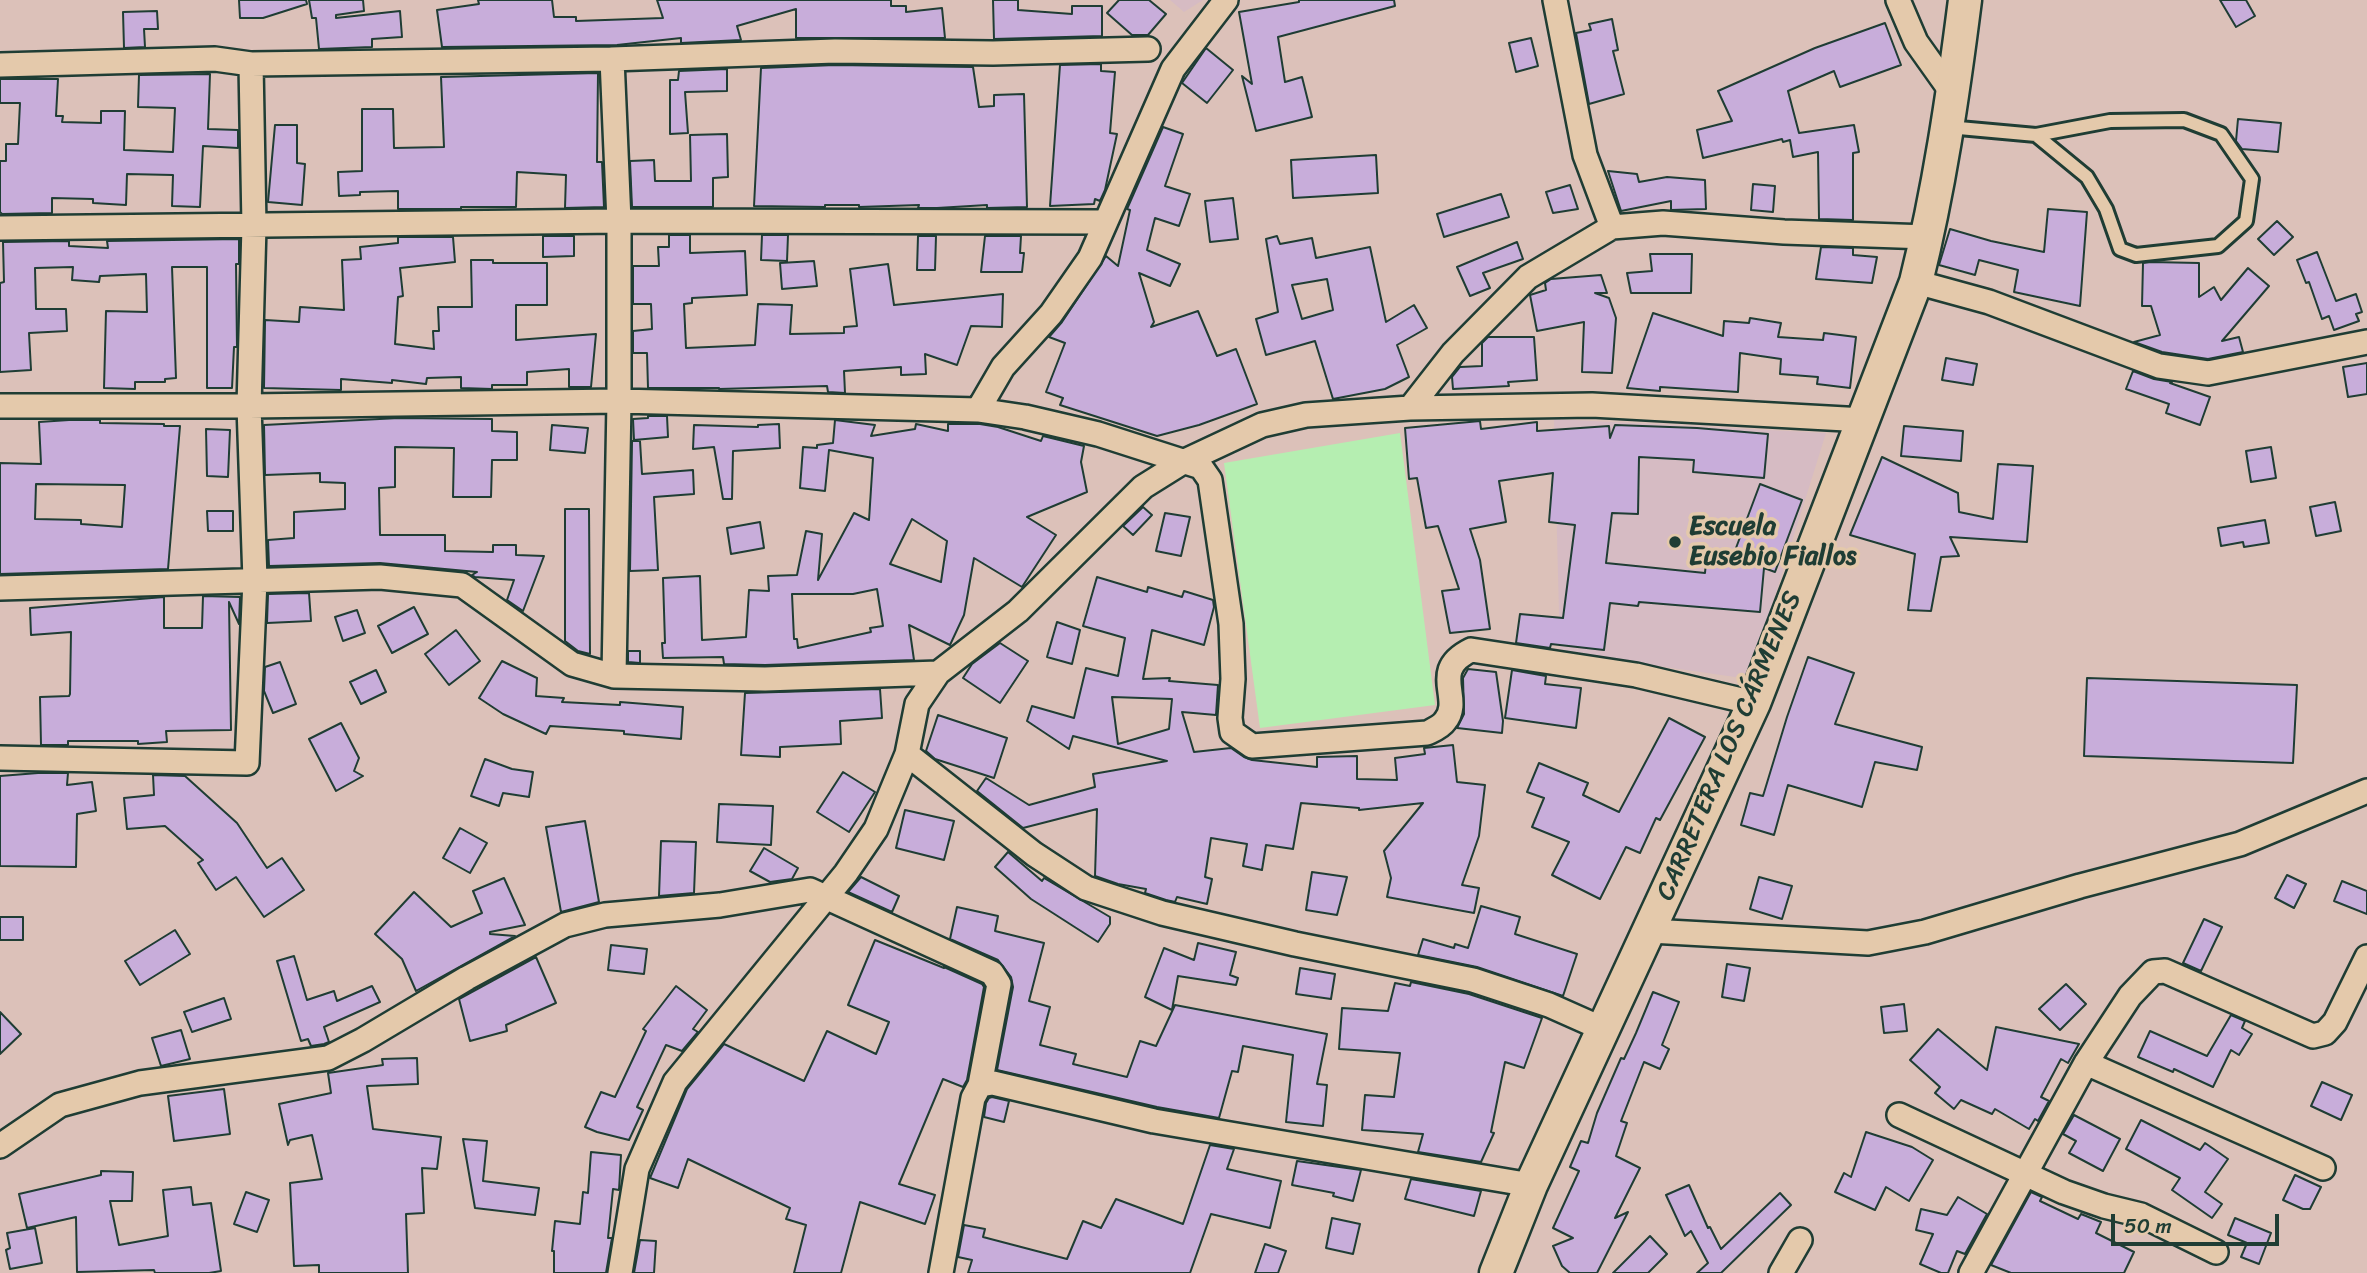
<!DOCTYPE html>
<html>
<head>
<meta charset="utf-8">
<style>
	body { margin:0 }
	#map { position:relative; width:2367px; height:1273px; overflow:hidden; background:#dcc1b9; font-family:Sriracha,sans-serif }
	canvas { display:block }
	.scale { position:absolute; left:2111px; top:1214px; width:168px; height:32px; box-sizing:border-box; border:4px solid #1f3d34; border-top:0; padding-left:9px; font-size:21px; line-height:24px; white-space:nowrap; color:#1f3d34; -webkit-text-stroke:5px #e4c9ab; paint-order:stroke }
</style>
</head>
<body>
<div id="map">
<canvas width="2367" height="1273"></canvas>
<div class="scale">50 m</div>
</div>
<script>
const context = document.querySelector('canvas').getContext('2d');
context.lineJoin = 'round';
function fill(path, color) { context.fillStyle = color; context.fill(path, 'evenodd'); }
function stroke(path, color, width, dash) { context.strokeStyle = color; context.lineWidth = width; context.lineCap = dash ? 'butt' : 'round'; context.setLineDash(dash || []); context.stroke(path); }
function drawText(font, color, halo, rows, align = 'center') {
  context.font = font + ' Sriracha,sans-serif'; context.lineWidth = 7; context.setLineDash([]); context.textBaseline = 'middle'; context.strokeStyle = halo; context.fillStyle = color; for (const [text, x, y, turn = 0] of rows) {
    context.save(); context.translate(x, y); context.rotate((+turn || 0) * Math.PI / 180); context.textAlign = isNaN(turn) ? turn : align; if (halo) context.strokeText(text, 0, 0); context.fillText(text, 0, 0); context.restore();
  }
}
fill(new Path2D(`
	M1170 0H1203L1184 12Z
	M1554 419 1826 433 1749 679 1560 652Z`), '#d6bbc3');
fill(new Path2D(`
	M1400 433 1435 705 1260 728 1224 463Z`), '#b5eeb1');
const building = new Path2D(`
	M239 0H306L307 4 263 18H240Z
	M309 0H363L364 11 336 15V18L400 11 402 37 372 39V47L319 49 316 18H312Z
	M478 0H552L554 17H576V21L663 18 657 0H891V6H906V12L942 8 945 38H796V9L737 26 741 40 681 43V38L617 45 442 47 437 10 479 4Z
	M993 0H1018V10L1072 14V6H1102V36L994 39Z
	M1119 0H1149L1166 14 1148 35H1132L1107 13Z
	M1299 0H1394L1395 6 1278 37 1285 82 1302 77 1312 117 1256 131 1242 76 1252 84 1239 12 1299 2Z
	M2220 0H2246L2255 16 2236 27Z
	M157 11 158 29H144L145 47 124 48 123 12Z
	M1612 19 1618 50 1613 51 1624 94 1589 104 1576 33 1591 30 1589 24Z
	M1885 23 1901 65 1840 87 1834 71 1788 91 1799 133 1854 125 1859 152 1853 153V220L1819 219 1818 152 1793 157 1790 140 1783 142 1782 139 1703 158 1697 130 1732 121 1718 91 1815 48Z
	M1531 38 1538 66 1516 72 1509 43Z
	M1206 48 1233 70 1207 103 1182 83Z
	M1101 64V71L1115 72 1110 133 1117 134 1105 190 1100 201 1095 199 1094 204 1050 206 1060 65Z
	M835 65 973 67 979 107 994 106V95L1024 94 1027 207 987 208V205L937 208H918L919 205 859 207V205H825V207L754 206 761 68Z
	M727 69V91L685 92 688 133 670 134V80H678L679 71Z
	M598 73 597 162H602L604 207 565 208 566 175 517 172 516 207H461V209H398V191L360 192V195L339 196 338 172 362 171V109H393L394 148 444 147 441 77Z
	M210 74 208 129 238 130V148L203 146 200 207 172 206 173 175 127 174 126 205 93 203V199L52 198V213L2 214 0 212V161H6V144H18L20 103H0V79H58L56 116H63L62 122 101 123V111H125L124 150 173 152 175 108 138 107 139 75Z
	M2238 119 2281 123 2278 152 2242 149 2236 141Z
	M275 125H297V163L305 164 302 205 268 202Z
	M1163 127 1183 134 1165 186 1190 194 1179 226 1155 218 1147 250 1180 264 1170 286 1139 273 1154 322 1151 327 1198 311 1217 356 1236 349 1257 404 1199 425 1157 436 1060 405 1063 398 1046 392 1065 343 1049 337 1062 322 1106 256 1118 266 1130 210 1127 209Z
	M727 134 728 177 713 178V207H632L630 161 654 160 655 181H691L690 135Z
	M1376 155 1378 193 1293 198 1291 160Z
	M1608 171 1637 174 1639 182 1667 177 1705 180 1706 209 1671 210V201L1621 211Z
	M1753 184 1775 186 1773 212 1751 210Z
	M1570 185 1578 209 1553 213 1546 192Z
	M1501 194 1509 217 1444 237 1437 214Z
	M1233 198 1238 239 1210 242 1205 201Z
	M2048 209 2087 212 2080 306 2014 292 2018 270 1979 260 1975 275 1939 265 1950 229 1991 241 2044 252Z
	M2277 221 2293 237 2274 255 2258 239Z
	M669 235H690V253L745 251 747 295 692 298V303L684 304 686 348 755 345 758 304 792 305 790 334 844 333V327L857 326 850 269 888 264 894 305 1003 294 1002 327 971 326 957 365 925 354 926 374 901 375V367L844 371 845 393 828 392 827 386 719 389V388H648L647 353H633V331L652 329 651 304H633V266H659L658 247H669Z
	M762 235H788L787 261 761 260Z
	M543 236H574V256L543 257Z
	M918 236H936L935 270H917Z
	M985 236H1021L1020 253H1024L1022 272H981Z
	M1277 236 1280 244 1312 238 1316 258 1370 247 1386 322 1414 305 1427 328 1397 345 1409 377 1385 389 1333 399 1315 341 1266 355 1256 319 1278 312 1266 239ZM1327 279 1333 310 1302 319 1292 285Z
	M398 237H453L455 262 400 268 403 296 398 297 395 344 434 349 433 331H439L438 307H472L471 260H493V263H547V305H516V340L596 334 591 387H569V369L527 372V385H492V389L461 388V377L427 378 426 384 392 380V383L341 379V390L264 388 265 320 299 322 300 307 344 310 342 260 361 259 360 247 398 243Z
	M239 239V264H236L237 347H234L232 388H207V267H172L176 378 165 379V382H135V389L104 388 106 311 147 312 146 274 100 276 99 282 72 280 73 267 35 268 36 309H66L67 331 29 333 31 370 0 372V283L4 282 3 242 69 241V246L108 248 107 241Z
	M1517 242 1523 259 1483 273 1490 288 1470 296 1457 267Z
	M1821 247 1853 248V255L1877 257 1872 283 1816 279Z
	M2317 252 2336 301 2356 294 2362 312 2356 314 2359 321 2334 330 2329 316 2322 319 2309 282 2306 283 2297 260Z
	M1650 254H1692L1691 293H1631L1627 273 1652 271Z
	M814 261 817 286 782 289 780 263Z
	M2151 262 2199 263V297L2214 287 2221 300 2248 268 2269 286 2222 341 2239 337 2243 352 2208 359 2162 352 2134 342 2160 335 2151 306H2142L2143 263Z
	M1601 275 1607 293H1595L1609 298 1616 318 1612 373 1582 372 1584 322 1537 331 1530 295 1546 290 1545 283 1551 279Z
	M1653 313 1723 336 1724 321 1749 323 1750 318 1781 323 1778 337 1823 340 1824 333 1856 337 1850 388 1817 384 1818 377 1780 374 1781 359 1740 353 1738 392 1660 387V391L1627 388Z
	M1488 337H1534L1537 380 1508 382 1509 386 1453 389 1452 377 1460 367 1482 366V343Z
	M1946 358 1977 364 1973 385 1942 380Z
	M2367 363V394L2348 397 2343 367Z
	M2133 371 2154 379 2172 382 2170 383 2210 397 2200 425 2166 413 2169 404 2126 389Z
	M648 416H667L668 437 634 440 633 419 648 418Z
	M399 418 492 419V431L517 432V460H492L491 497H453L454 448 395 447V487L379 488 380 535H445V551L493 552V545H516V555L544 556 523 611 507 600 514 580 475 577 472 575 477 572 380 563 269 566 268 540 294 538V512L345 509V483L320 482V473L265 475 264 425Z
	M69 420H100V423L164 424V426H180L168 569 0 574V463L41 464 39 422ZM36 484 125 485 122 527 81 524V520L35 519Z
	M835 420 875 425 871 436 915 429 916 424 948 431V424H980L998 427 1041 441 1043 436 1084 446 1081 462 1087 492 1027 517 1056 535 1022 587 974 558 964 615 950 645 909 625 914 660 765 665 724 664 723 657 663 658 662 643H665L663 578 700 576 702 640 746 637 749 590 769 591 768 576 797 575 806 531 822 534 818 580 854 513 869 520 873 458 829 450 825 491 800 488 803 447 817 448V445L833 443ZM912 519 947 541 941 582 890 564ZM877 589 883 626 870 628 871 632 798 648 797 639H794L792 594H853Z
	M1480 421 1481 429 1537 422V431L1609 426 1610 438 1615 425 1697 428 1768 434 1764 478 1693 472 1694 460 1639 457 1638 514 1612 513 1606 563 1705 573 1706 562 1730 564 1760 484 1802 500 1775 572 1764 568 1760 612 1639 602 1638 606 1610 603 1604 650 1551 644 1550 648 1516 643 1520 614 1563 618 1575 525 1549 522 1553 473 1499 481 1506 522 1470 529 1480 560 1490 629 1450 633 1442 591 1459 589 1438 526 1426 528 1417 478 1409 479 1405 428Z
	M779 424 780 448 733 451 732 499H723L714 447 693 449 694 425 758 427V425Z
	M552 425 588 428 585 453 550 450Z
	M1904 426 1963 431 1961 461 1901 456Z
	M206 429 230 430 228 477 207 476Z
	M632 441H640L642 474 693 470 694 494 654 497 658 570 630 571Z
	M2271 447 2276 478 2251 482 2246 451Z
	M1882 457 1958 493 1959 512 1993 519 1998 464 2033 466 2027 542 1950 537 1959 556 1941 557 1931 611 1908 610 1915 554 1850 535Z
	M2335 502 2341 531 2316 536 2310 507Z
	M1143 507 1152 515 1133 535 1123 526Z
	M565 509H589L590 654 578 651 565 641Z
	M207 511H233V531H208Z
	M1165 513 1190 517 1181 556 1156 551Z
	M2265 520 2269 543 2244 547 2243 542 2221 546 2218 528Z
	M760 522 764 548 731 554 727 528Z
	M1097 577 1147 592 1148 587 1182 597 1184 591 1213 600 1214 607 1204 645 1152 630 1143 679 1170 678 1169 681 1218 685 1216 715 1182 712 1194 752 1231 748 1244 757 1252 760 1317 767V757L1357 756V779L1397 780 1395 758 1425 754 1424 748 1453 745 1457 782 1485 785 1479 836 1462 885 1479 888 1474 913 1387 897 1391 878 1384 851 1423 803 1359 810V808L1301 803 1293 849 1266 845 1262 870 1243 866 1247 844 1211 838 1205 877 1212 879 1207 904 1177 897 1175 902 1166 900 1145 893 1146 889 1118 884 1095 876 1097 809 1023 828 977 791 986 778 1029 805 1095 787 1093 774 1167 761 1073 736 1069 749 1027 721 1032 706 1074 718 1086 668 1118 676 1125 638 1083 626ZM1112 697 1172 699 1169 729 1118 744Z
	M309 593 311 621 267 623 268 594Z
	M203 596 240 597 239 624 229 602 231 730 166 731 167 742 138 744V741H68V745H41L40 697 69 696 70 694 71 632 31 635 30 608 164 597V628H202Z
	M414 607 428 634 392 653 378 626Z
	M357 610 365 633 343 641 335 617Z
	M1057 622 1080 630 1072 664 1047 657Z
	M456 630 480 661 449 685 425 654Z
	M1000 643 1028 661 1000 703 963 678 972 664Z
	M628 651H640V663L628 662Z
	M1808 657 1854 673 1835 724 1922 747 1917 770 1875 762 1862 807 1788 785 1774 835 1741 825 1750 793 1763 796 1787 717Z
	M502 661 537 678 536 696 564 698 562 702 620 705V702L683 707 681 739 624 734V731L550 726 546 734 503 714 479 698Z
	M280 662 296 704 273 713 264 691 265 667Z
	M1468 669 1496 672 1503 721 1502 733 1457 728 1464 714 1463 678Z
	M376 670 386 692 361 704 350 682Z
	M1512 670 1546 676 1545 684 1581 688 1576 728 1505 718Z
	M2087 678 2297 685 2293 763 2084 756Z
	M880 689 882 718 840 721 841 744 780 747V757L741 755 745 693Z
	M938 715 1007 738 994 778 935 759 926 751Z
	M1669 718 1705 737 1660 820 1656 818 1640 853 1626 847 1600 899 1552 875 1569 842 1532 827 1544 798 1527 792 1539 763 1588 783 1583 795 1619 812Z
	M341 723 359 758 354 771 363 776 336 791 309 739Z
	M485 759 512 769 533 772 529 797 503 793 499 806 471 796Z
	M843 772 875 792 849 832 817 812Z
	M38 773H68L67 785 92 782 96 811 77 814 76 867 0 866V776Z
	M153 775 185 776 237 823 267 868 282 858 304 890 264 917 236 877 216 890 198 863 203 860 165 826 127 829 124 798 154 795Z
	M719 804 773 806 771 845 717 842Z
	M905 810 954 821 944 860 896 848Z
	M585 821 599 902 561 912 546 827Z
	M460 828 487 843 470 873 443 858Z
	M661 841 696 842 694 893 659 896Z
	M764 848 798 868 792 879 770 882 750 871Z
	M1008 852 1042 881 1044 878 1110 917V924L1098 942 1031 899 995 867Z
	M1312 872 1347 877 1337 915 1306 910Z
	M2287 875 2306 884 2294 908 2275 898Z
	M861 877 899 896 892 912 848 892Z
	M1759 877 1792 886 1782 919 1750 909Z
	M504 878 525 925 490 932V934L515 936 416 991 402 959 375 934 414 892 451 927 482 913 473 891Z
	M2342 881 2367 891V914L2334 901Z
	M1481 906 1520 917 1515 934 1577 954 1563 996 1477 967 1418 955 1423 939 1454 948 1455 944 1468 948Z
	M957 907 998 916 995 931 1044 943 1029 1001 1050 1007 1040 1045 1076 1054 1073 1064 1127 1077 1140 1041 1156 1046 1175 1005 1327 1034 1317 1084 1327 1085 1323 1126 1286 1122 1293 1055 1243 1046 1238 1072 1232 1071 1219 1118 1157 1107 997 1070 1013 987 1011 977 998 960 950 939Z
	M0 917H23V940H0Z
	M2204 919 2222 927 2201 971 2183 963Z
	M175 930 190 954 140 985 125 961Z
	M875 940 944 968V967L982 984 984 987 967 1080 963 1087 943 1079 899 1184 935 1195 925 1224 860 1202 841 1273H794L806 1225 786 1219 790 1208 688 1159 678 1188 650 1178 687 1089 724 1044 804 1081 827 1031 876 1054 889 1022 848 1005Z
	M1198 943 1236 952 1230 975 1238 978 1236 985 1178 976 1172 1010 1145 997 1164 948 1194 960Z
	M611 945 647 949 644 974 608 970Z
	M294 956 307 1000 334 991 337 1001 372 986 380 1002 324 1027 329 1042 324 1044 311 1046 308 1039 301 1041 277 961Z
	M536 957 556 1003 506 1025 507 1031 470 1041 459 999Z
	M1727 964 1750 968 1744 1001 1722 997Z
	M1300 968 1335 974 1331 999 1296 994Z
	M1411 982 1469 994 1542 1018 1524 1068 1505 1062 1491 1132 1494 1133 1481 1162 1418 1152 1423 1134 1362 1130 1365 1095 1394 1097 1400 1053 1339 1049 1342 1008 1388 1011 1395 983 1410 986Z
	M2066 984 2086 1004 2060 1030 2039 1009Z
	M676 986 707 1010 693 1029 698 1032 682 1051 666 1045 637 1107 643 1110 629 1140 597 1132 585 1127 601 1092 615 1097 646 1031 643 1029Z
	M1653 992 1679 1002 1662 1045 1669 1049 1660 1069 1644 1062 1621 1121 1627 1123 1616 1156 1640 1168 1615 1218 1628 1212 1597 1273H1570L1562 1266 1553 1246 1573 1238 1553 1228 1579 1171 1570 1167 1581 1141 1588 1143 1597 1113 1621 1058 1624 1059 1636 1033Z
	M224 998 231 1019 192 1032 184 1012Z
	M1904 1004 1907 1031 1884 1033 1881 1007Z
	M0 1012 21 1034 0 1054Z
	M2231 1015 2245 1021 2242 1028 2252 1034 2239 1055 2231 1050 2213 1087 2174 1069 2173 1072 2138 1057 2150 1031 2207 1056Z
	M1996 1027 2079 1044 2068 1063 2061 1059 2041 1097 2049 1101 2038 1121 2035 1119 2029 1129 1995 1109 1992 1114 1961 1100 1954 1109 1935 1093 1940 1087 1910 1060 1938 1029 1987 1070Z
	M181 1030 190 1059 161 1066 152 1038Z
	M417 1058 418 1084 367 1086 373 1129 441 1137 437 1169 422 1168 424 1213 406 1214 408 1273H319V1265L294 1266 290 1183 322 1179 312 1135 290 1140 288 1145 279 1104 331 1093 328 1073 383 1065 382 1059Z
	M2322 1082 2352 1095 2341 1120 2311 1106Z
	M224 1089 230 1134 174 1141 168 1096Z
	M992 1097 1009 1101 1004 1122 984 1117 986 1103 989 1098Z
	M2074 1115 2120 1139 2103 1171 2069 1153 2076 1141 2063 1134Z
	M2141 1120 2200 1150 2205 1143 2228 1159 2205 1192 2222 1204 2212 1218 2172 1190 2180 1178 2126 1149Z
	M1866 1132 1912 1147 1933 1160 1909 1201 1886 1187 1875 1210 1835 1192 1844 1173 1851 1177Z
	M463 1139 487 1141 483 1181 539 1188 535 1215 475 1208Z
	M1210 1145 1234 1149 1227 1169 1281 1181 1270 1228 1211 1214 1190 1273H968L972 1260 958 1257 964 1225 985 1229 983 1237 1067 1259 1083 1221 1101 1228 1116 1199 1183 1224Z
	M591 1152 621 1155 619 1190 613 1189 608 1238H612L606 1273H554V1251H552L555 1221 580 1224 583 1192 588 1193Z
	M1297 1161 1361 1170 1353 1201 1333 1196 1334 1193 1292 1185Z
	M101 1171 133 1172 132 1201H110L119 1245 168 1236 163 1190 191 1187 193 1205 211 1203 221 1271 209 1273H155L154 1270 77 1272 76 1217 27 1228 19 1194 101 1175Z
	M2295 1175 2321 1187 2310 1209H2303L2283 1200Z
	M1411 1179 1481 1191 1474 1216 1405 1199Z
	M1689 1185 1708 1228 1710 1227 1721 1249 1780 1193 1791 1205 1721 1273H1697L1708 1263 1691 1231 1685 1236 1666 1195Z
	M246 1192 269 1200 257 1232 234 1224Z
	M2031 1192 2042 1197 2040 1201 2078 1219 2081 1214 2101 1222 2096 1233 2134 1252 2124 1273H2011L1991 1265Z
	M1958 1197 1987 1214 1965 1254 1957 1251 1948 1273H1941L1920 1264 1933 1234 1916 1230 1921 1209 1947 1215Z
	M1332 1218 1360 1224 1353 1254 1326 1248Z
	M2235 1218 2271 1233 2259 1264 2241 1257 2247 1243 2228 1235Z
	M35 1228 42 1263 10 1269 6 1250 10 1248 7 1233Z
	M1650 1236 1667 1254 1648 1273H1613Z
	M640 1240 656 1241 654 1273H634Z
	M1265 1244 1286 1251 1278 1273H1255Z`);
fill(building, '#c8adda');
stroke(building, '#1f3d34', 2);
const lane = new Path2D(`
	M1948 127 2036 135 2110 121 2184 120 2221 134 2252 179 2246 221 2218 246 2136 255 2120 249 2106 209 2087 177 2036 135`);
const street = new Path2D(`
	M1555 0 1585 155 1612 227
	M1898 0 1916 42 1953 94
	M612 59 619 221V401L614 676
	M0 65 215 59 251 64 612 59 835 51 993 53 1148 49
	M0 228 619 221 1105 222
	M1916 282 1989 302 2159 366 2208 373 2367 342
	M0 406H249L619 401 978 410 1025 417 1098 434 1201 467 1210 480 1231 624 1233 679 1230 718 1232 732 1252 746 1427 733C1433 730 1441 727 1445 721 1464 698 1428 671 1471 650L1636 675 1754 703
	M1410 408 1453 353 1528 277 1612 227 1663 223 1784 232 1927 237
	M978 410 1003 367 1051 314 1090 258 1173 69 1226 0
	M0 588 380 577 462 585 572 664 614 676 765 679 938 673
	M907 754 1034 854 1086 888 1162 913 1295 944 1473 980 1549 1005 1603 1029
	M0 758 247 763 255 580 249 406 254 226 251 64
	M1650 931 1868 943 1925 932 2080 886 2240 844 2367 791
	M2086 1063 2323 1168
	M980 1085 993 1083 1154 1121 1531 1185
	M1899 1115 2064 1192 2104 1206 2141 1215 2216 1252
	M0 1146 60 1105 140 1083 328 1058 363 1040 467 978 565 925 605 915 720 905 810 890 992 973 999 984 980 1085 973 1098 941 1273
	M620 1273 637 1169 675 1082 846 873 876 829 907 754 917 704 938 673 1018 611 1143 487 1183 462 1262 425 1306 415 1410 408 1592 405 1864 420
	M1781 1273 1800 1240
	M1971 1273 2086 1063 2130 996 2153 972 2165 971 2313 1036 2325 1033 2335 1022 2367 957`);
const secondary = new Path2D(`
	M1496 1273 1531 1185 1754 703 1916 282C1939 190 1953 95 1965 0`);
stroke(lane, '#1f3d34', 18);
stroke(street, '#1f3d34', 28);
stroke(secondary, '#1f3d34', 37);
stroke(lane, '#e4c9ab', 12);
stroke(street, '#e4c9ab', 23);
stroke(secondary, '#e4c9ab', 32);
for (const [x, y, r, color] of [
	[1675,542,7,"#1f3d34"]
]) { const dot = new Path2D(); dot.arc(x, y, r, 0, 2 * Math.PI); context.fillStyle = color; context.fill(dot); stroke(dot, '#e4c9ab', 2.5); }
drawText('bold 26px', '#1f3d34', '#e4c9ab', [
	["Escuela",1689,527],
	["Eusebio Fiallos",1689,557]
], 'left');
drawText('26px', '#1f3d34', '#e4c9ab', [
	["CARRETERA LOS CÁRMENES",1730,746,-67]
]);
</script>
</body>
</html>
